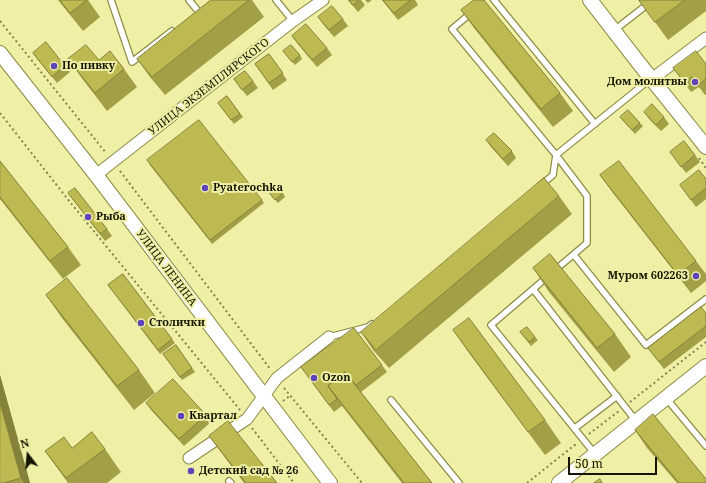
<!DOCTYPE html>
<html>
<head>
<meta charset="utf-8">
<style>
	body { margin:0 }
	#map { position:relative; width:706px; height:483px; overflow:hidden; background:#efefa6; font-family:"Noto Serif",serif }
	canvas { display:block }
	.north { position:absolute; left:8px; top:435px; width:40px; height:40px; -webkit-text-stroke:3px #efefa6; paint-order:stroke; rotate:344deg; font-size:11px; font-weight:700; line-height:16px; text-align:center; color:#161500 }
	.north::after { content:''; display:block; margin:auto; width:14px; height:18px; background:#161500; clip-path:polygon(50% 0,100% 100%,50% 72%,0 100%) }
	.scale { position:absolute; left:568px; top:457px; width:89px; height:18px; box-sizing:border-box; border:2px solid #161500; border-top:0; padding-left:5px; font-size:12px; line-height:14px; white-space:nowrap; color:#161500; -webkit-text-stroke:3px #efefa6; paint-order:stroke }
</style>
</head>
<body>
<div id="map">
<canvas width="706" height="483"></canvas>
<div class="north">N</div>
<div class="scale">50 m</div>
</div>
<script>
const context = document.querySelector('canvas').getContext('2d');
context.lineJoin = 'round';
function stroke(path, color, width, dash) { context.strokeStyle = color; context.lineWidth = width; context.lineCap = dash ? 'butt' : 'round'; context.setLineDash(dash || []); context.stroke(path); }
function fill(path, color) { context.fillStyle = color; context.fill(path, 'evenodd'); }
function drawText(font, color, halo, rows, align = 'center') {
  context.font = font + ' "Noto Serif",serif'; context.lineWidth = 4; context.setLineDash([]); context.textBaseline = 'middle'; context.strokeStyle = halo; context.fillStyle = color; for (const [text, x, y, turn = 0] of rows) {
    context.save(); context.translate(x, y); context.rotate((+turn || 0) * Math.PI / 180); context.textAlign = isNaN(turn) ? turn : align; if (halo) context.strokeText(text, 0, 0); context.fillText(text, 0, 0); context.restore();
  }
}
const service = new Path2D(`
	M111 0 132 62 172 31
	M189 0 198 11
	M276 0 293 21
	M494 0 595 124
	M471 13 452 29 556 155 587 196V243L554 271
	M615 31 621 25 653 0
	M541 185 553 175 556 155 643 85 651 79
	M574 255 646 345 706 299
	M546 278 491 325 595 454
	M533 289 636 421
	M329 337 368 327 372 324
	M666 398 706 446
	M391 400 459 483
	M575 428 617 396
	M229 481 231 483`);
const minor = new Path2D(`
	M652 79 706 38
	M96 175 293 21 323 0
	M189 458 247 419 277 378 329 337`);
const tertiary = new Path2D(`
	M590 0 638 62 706 147
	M0 53 96 175 330 483
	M559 483 706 366`);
stroke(service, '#8c8b45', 8);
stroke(minor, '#8c8b45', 13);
stroke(tertiary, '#8c8b45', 16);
stroke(new Path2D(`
	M0 21 106 153
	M0 113 70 202 240 410
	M699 158 706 168
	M120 171 271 370
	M284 388 362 483
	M283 401 291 395
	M630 402 706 342
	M252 428 294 483
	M589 434 619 411
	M527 483 576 444`), '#848454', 2, [2, 3]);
stroke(service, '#fff', 5.5);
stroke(minor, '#fff', 11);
stroke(tertiary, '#fff', 14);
fill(new Path2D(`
	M58 0H88L100 17 83 31Z
	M211 0H252L264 17 165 95 150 77 137 59Z
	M348 0H361L365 5 358 12Z
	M365 0H372L368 3Z
	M382 0H415L418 5 398 20Z
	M639 0H706V11L668 40Z
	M461 10 560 93 573 111 553 127 474 28Z
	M318 17 343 19 348 26 334 37 323 24Z
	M292 36 327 48 332 55 317 67 297 43Z
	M283 51 300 55 302 59 295 65Z
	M33 53 65 66 70 72 57 83 38 60Z
	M269 54 287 80 273 90 255 64Z
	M68 59 99 60 124 69 137 87 107 111 81 77Z
	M706 64V94L705 95 699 87 691 92 673 68Z
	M234 79 253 81 258 88 247 96Z
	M227 96 243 117 234 124 218 103Z
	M644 112 664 117 669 124 661 131 649 119Z
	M620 117 640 123 643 126 635 134Z
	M486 140 512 151 516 158 508 166 491 147Z
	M670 152 695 155 700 162 686 173Z
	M0 161 68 247 81 265 63 279 0 199Z
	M149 164 262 200 264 203 212 244Z
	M600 175 696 261 706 274V281L691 293 613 193Z
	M706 179V199L696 207 680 185Z
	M266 189 283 193 285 197 278 203Z
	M68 193 107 229 112 236 105 241Z
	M559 196 572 214 389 368 373 350 361 332Z
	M533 268 615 334 631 357 614 372 549 292Z
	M123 274 175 343 160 354 108 285Z
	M46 295 139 370 155 393 134 410 62 318Z
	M706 313V337L664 369 648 348Z
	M453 330 545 420 561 443 545 455 469 353Z
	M520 332 535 337 538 340 531 346Z
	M176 345 195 372 182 380 163 354Z
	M382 365 387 372 361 392 432 483H402L342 406 334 412 306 374Z
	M0 375 30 483H0Z
	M146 403 206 415 211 422 184 446 151 410Z
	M635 430 706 483H677L647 448Z
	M209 436 277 483H244L226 459Z
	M72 448 105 449 121 472 107 483H68L45 451Z`), '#a2a046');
fill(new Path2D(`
	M0 375 30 483H24L21 478 0 403Z`), '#848239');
const building = new Path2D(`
	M60 0H87L70 13Z
	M211 0H249L152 77 137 59Z
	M349 0H359L353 5Z
	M383 0H411L394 13Z
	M474 0H484L560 93 541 109 461 10Z
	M639 0H685L655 22Z
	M332 6 343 19 329 30 318 17Z
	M306 24 327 48 312 60 292 36Z
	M46 42 65 66 52 77 33 53Z
	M86 45 99 60 110 51 124 69 95 93 68 59Z
	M291 45 300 55 292 62 283 51Z
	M696 51 706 64V79L698 85 692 77 684 82 673 68Z
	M269 54 283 73 269 83 255 64Z
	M245 71 253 81 242 90 234 79Z
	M227 96 240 114 231 120 218 103Z
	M652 104 664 117 656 125 644 112Z
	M628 110 640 123 632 130 620 117Z
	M199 120 262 200 210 240 147 160Z
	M494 133 512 151 503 159 486 140Z
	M684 141 695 155 681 167 670 152Z
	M0 161 68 247 50 261 0 197Z
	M619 161 696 261 678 275 600 175Z
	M699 170 706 179V188L691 200 680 185Z
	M544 178 559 196 376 350 361 332Z
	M274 183 283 193 275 200 266 189Z
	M75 188 107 229 100 234 68 193Z
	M550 254 615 334 597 348 533 268Z
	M123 274 172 339 158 350 108 285Z
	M67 278 139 370 117 386 46 295Z
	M701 307 706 313V326L659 362 648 348Z
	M469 318 545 420 528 432 453 330Z
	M527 327 535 337 529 342 520 332Z
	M354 328 382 365 356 385 345 372 328 386 337 399 329 405 301 367Z
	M176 345 192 368 180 377 163 354Z
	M345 372 432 483H404L328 386Z
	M173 379 206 415 179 439 146 403Z
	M0 403 21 478 4 483H0Z
	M653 414 706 479V483H679L635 430Z
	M228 421 277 483H246L209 436Z
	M92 432 105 449 66 478 45 451 64 437 72 448Z
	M600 479 602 483H594Z`);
fill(building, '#bcba51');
stroke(building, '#848239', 1);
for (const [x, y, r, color] of [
	[54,66,4,"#5e43bb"],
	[695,82,4,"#5e43bb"],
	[205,188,4,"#5e43bb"],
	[88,217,4,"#5e43bb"],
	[696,276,4,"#5e43bb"],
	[141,323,4,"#5e43bb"],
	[314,378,4,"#5e43bb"],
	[181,416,4,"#5e43bb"],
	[191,471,4,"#5e43bb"]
]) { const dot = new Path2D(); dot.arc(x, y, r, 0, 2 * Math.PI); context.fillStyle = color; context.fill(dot); stroke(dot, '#efefa6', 1.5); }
drawText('bold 11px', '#161500', '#efefa6', [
	["По пивку",62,66],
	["Дом молитвы",687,82,"right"],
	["Pyaterochka",213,188],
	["Рыба",96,217],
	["Муром 602263",688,276,"right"],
	["Столички",149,323],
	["Ozon",322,378],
	["Квартал",189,416],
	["Детский сад № 26",199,471]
], 'left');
drawText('11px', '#161500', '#efefa6', [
	["УЛИЦА ЭКЗЕМПЛЯРСКОГО",209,87,-38],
	["УЛИЦА ЛЕНИНА",166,268,53]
]);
</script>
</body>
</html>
